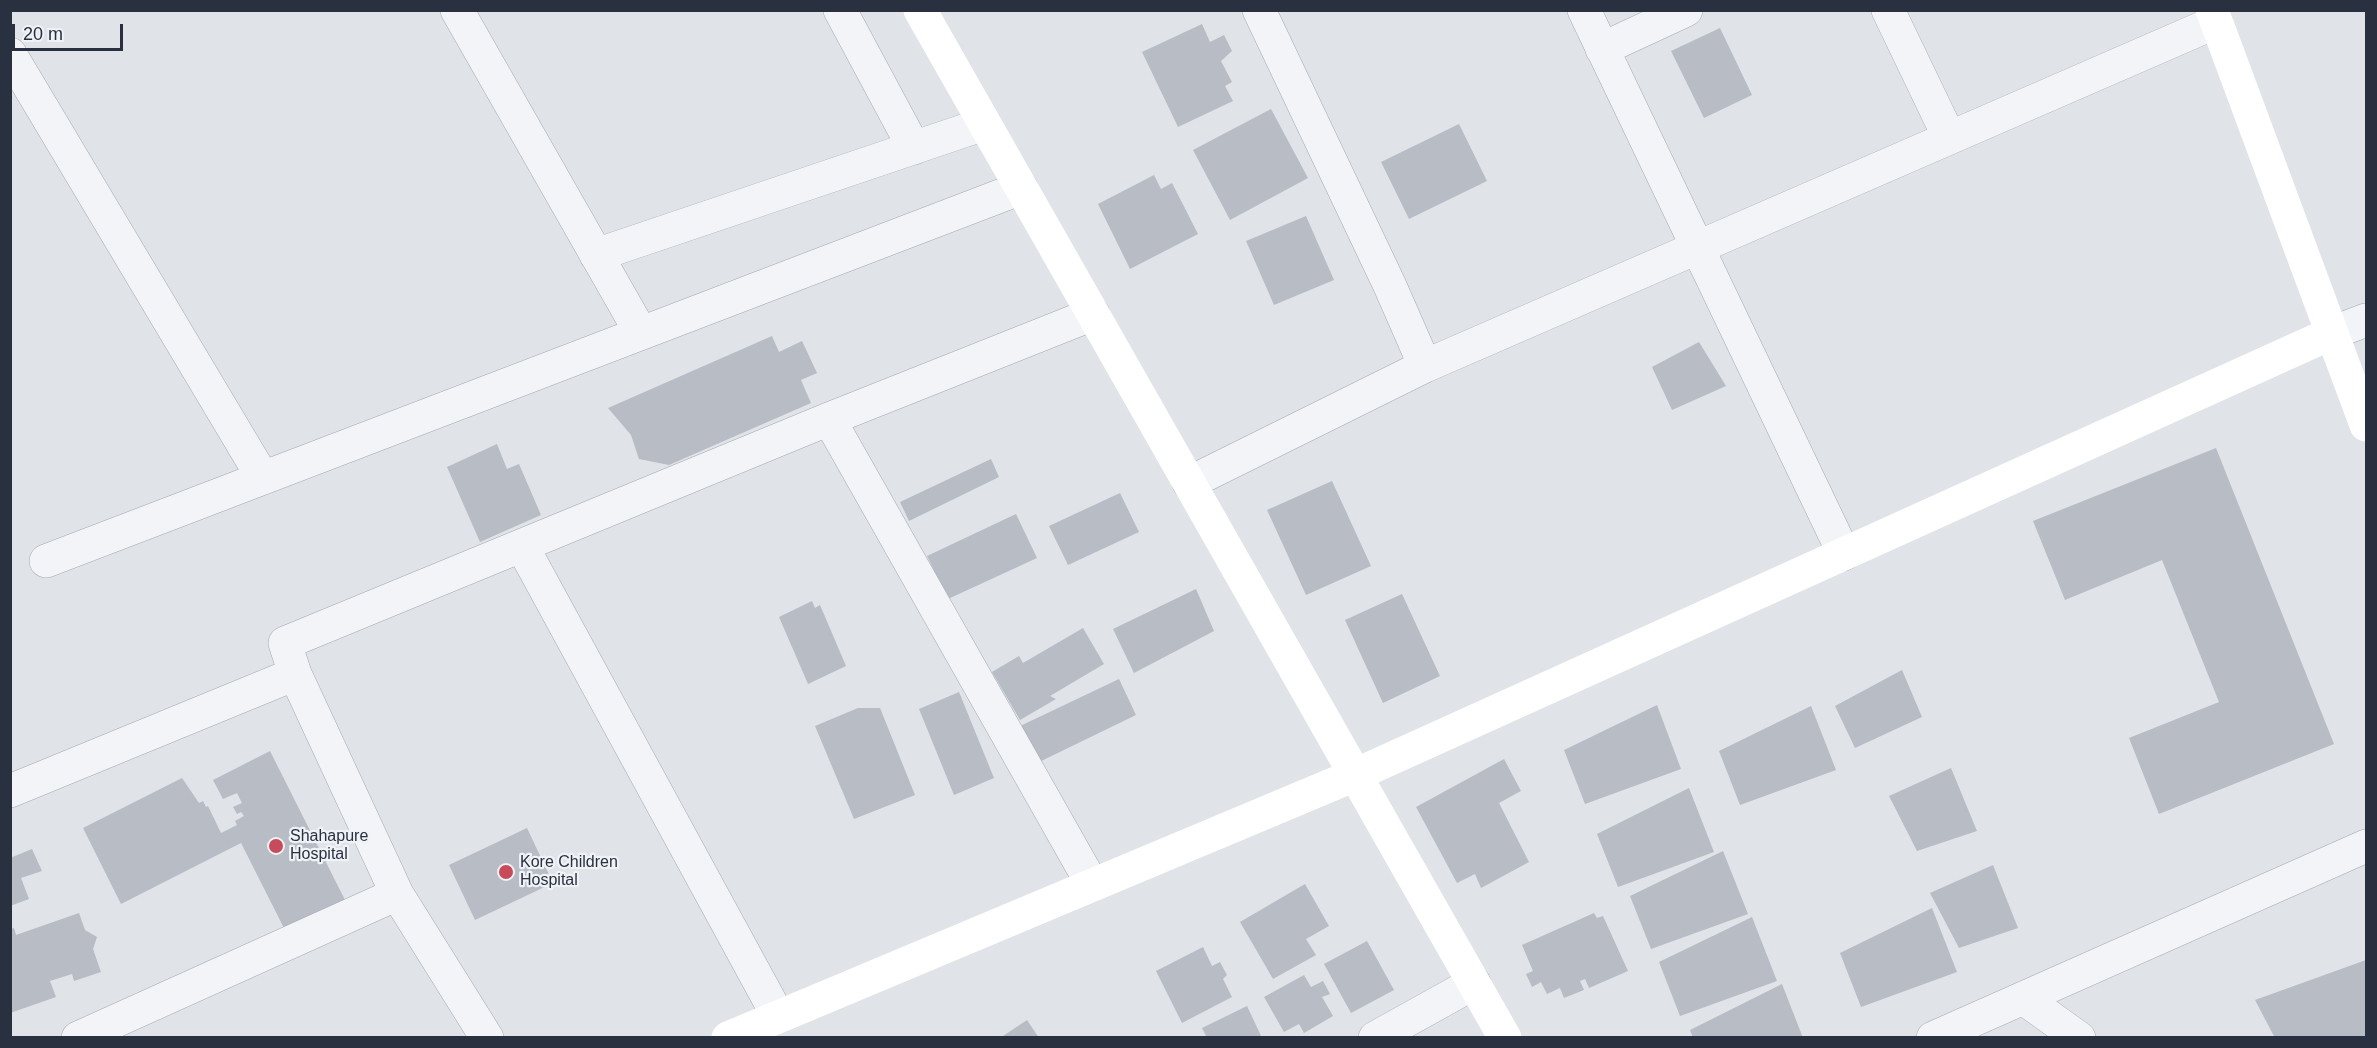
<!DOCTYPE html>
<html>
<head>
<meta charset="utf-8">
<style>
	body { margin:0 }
	#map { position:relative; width:2377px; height:1048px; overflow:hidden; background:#e0e3e8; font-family:Arial,sans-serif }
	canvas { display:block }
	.frame { position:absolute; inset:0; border:12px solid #29303f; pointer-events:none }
	.scale { position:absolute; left:12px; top:24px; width:111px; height:27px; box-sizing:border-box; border:3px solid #29303f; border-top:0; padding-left:8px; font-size:18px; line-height:21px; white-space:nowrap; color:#29303f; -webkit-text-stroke:4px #eff2f6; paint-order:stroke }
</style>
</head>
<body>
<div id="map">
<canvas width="2377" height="1048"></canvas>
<div class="frame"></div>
<div class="scale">20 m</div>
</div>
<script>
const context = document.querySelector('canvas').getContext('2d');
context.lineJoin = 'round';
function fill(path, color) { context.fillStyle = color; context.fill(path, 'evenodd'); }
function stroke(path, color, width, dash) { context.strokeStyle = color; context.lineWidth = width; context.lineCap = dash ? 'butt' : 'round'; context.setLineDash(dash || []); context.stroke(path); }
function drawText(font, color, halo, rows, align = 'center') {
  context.font = font + ' Arial,sans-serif'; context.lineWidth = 4.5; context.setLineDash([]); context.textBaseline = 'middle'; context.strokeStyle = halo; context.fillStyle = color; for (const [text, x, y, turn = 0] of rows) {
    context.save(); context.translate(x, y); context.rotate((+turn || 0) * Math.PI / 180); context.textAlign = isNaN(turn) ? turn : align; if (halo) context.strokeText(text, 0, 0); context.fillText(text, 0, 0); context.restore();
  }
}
fill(new Path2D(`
	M1202 24 1210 42 1224 35 1232 51 1221 61 1232 82 1225 86 1233 101 1178 127 1142 52Z
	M1720 28 1752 95 1704 118 1671 51Z
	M1271 109 1308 178 1230 220 1193 150Z
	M1459 124 1487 181 1409 219 1381 162Z
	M1154 175 1161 189 1172 183 1198 234 1130 269 1098 204Z
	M1306 216 1334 280 1274 305 1246 241Z
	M772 336 779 352 802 341 817 373 801 380 811 403 669 465 639 459 631 435 608 408Z
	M1699 342 1726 386 1672 410 1652 367Z
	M497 444 507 469 519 464 541 515 480 542 447 467Z
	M2216 448 2334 744 2159 814 2129 738 2219 702 2162 560 2065 600 2033 521Z
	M991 459 999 477 909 521 900 502Z
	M1332 481 1371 566 1306 595 1267 510Z
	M1120 493 1139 532 1068 565 1049 526Z
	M1016 514 1037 558 948 599 927 556Z
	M1196 589 1214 631 1134 673 1113 629Z
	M1402 594 1440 676 1383 703 1345 620Z
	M812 601 815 608 820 605 846 666 808 684 779 617Z
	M1083 628 1104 664 1050 696 1056 699 1020 720 992 672 1019 656 1023 663Z
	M1902 670 1922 717 1855 748 1835 706Z
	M1119 679 1136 715 1033 765 1016 728Z
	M959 692 994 778 954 795 919 709Z
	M1657 705 1681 769 1585 804 1564 750Z
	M1811 706 1836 770 1740 805 1719 751Z
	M858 708H880L915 795 854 819 815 726Z
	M270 751 347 904 287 934 241 843 121 904 83 828 182 778 199 803 203 801 206 807 208 806 221 833 237 825 235 821 244 816 241 812 237 814 233 807 242 803 237 793 223 799 213 780Z
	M1504 759 1521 791 1499 803 1529 862 1481 888 1475 874 1457 883 1416 807Z
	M1951 768 1977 831 1917 851 1889 796Z
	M1689 788 1714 852 1618 887 1597 834Z
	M527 828 553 883 475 920 449 865Z
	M32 849 42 871 21 878 29 899 10 906V858Z
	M1723 851 1748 914 1651 949 1630 896Z
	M1993 865 2018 928 1959 948 1930 893Z
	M1305 884 1329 926 1306 939 1316 955 1273 979 1240 922Z
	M1932 908 1957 972 1861 1007 1840 953Z
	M79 913 85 930 97 937 93 949 101 972 74 981 72 974 50 981 56 997 10 1013V929L14 928 16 935Z
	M1594 913 1597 918 1603 916 1628 971 1589 988 1585 979 1580 981 1584 990 1564 998 1560 988 1547 994 1541 982 1532 987 1526 974 1533 971 1522 945Z
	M1752 917 1777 981 1680 1016 1659 962Z
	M1367 941 1394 990 1351 1013 1324 964Z
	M1203 947 1212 966 1220 962 1227 975 1223 979 1232 997 1182 1023 1156 971Z
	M2366 960V1038H2275L2255 1000Z
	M1304 975 1311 987 1323 981 1330 994 1322 997 1333 1016 1304 1033 1299 1024 1284 1032 1264 997Z
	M1782 984 1803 1038H1693L1690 1030Z
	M1247 1006 1262 1038H1207L1202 1028Z
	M1027 1020 1039 1038H1000Z`), '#b7bcc5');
const street = new Path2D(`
	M457 10 641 333
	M840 10 914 148
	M1259 10 1390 286 1425 366
	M1584 10 1844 554
	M1888 10 1949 137
	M1602 49 1686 10
	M10 54 263 478
	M596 255 984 124
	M2332 333 2366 320
	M829 419 1092 884
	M1189 483 1425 366 2216 22
	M522 546 778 1016
	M46 561 1021 188
	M10 791 295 674
	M2023 998 2079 1038
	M78 1038 397 894
	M487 1038 397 894 295 674 285 643 829 419 1093 314
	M1375 1038 1474 983
	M1933 1038 2366 846`);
stroke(street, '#a5aab2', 34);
stroke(street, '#f2f4f7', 33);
stroke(new Path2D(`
	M920 10 1505 1038
	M2212 10 2366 425
	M728 1038 1355 775 2332 333`), '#fff', 33);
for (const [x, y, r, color] of [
	[276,846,8,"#c74b59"],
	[506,872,8,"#c74b59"]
]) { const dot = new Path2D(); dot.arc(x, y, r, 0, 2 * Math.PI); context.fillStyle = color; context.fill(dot); stroke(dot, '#eff2f6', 2); }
drawText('16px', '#29303f', '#eff2f6', [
	["Shahapure",290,837],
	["Hospital",290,855],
	["Kore Children",520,863],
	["Hospital",520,881]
], 'left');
</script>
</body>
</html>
